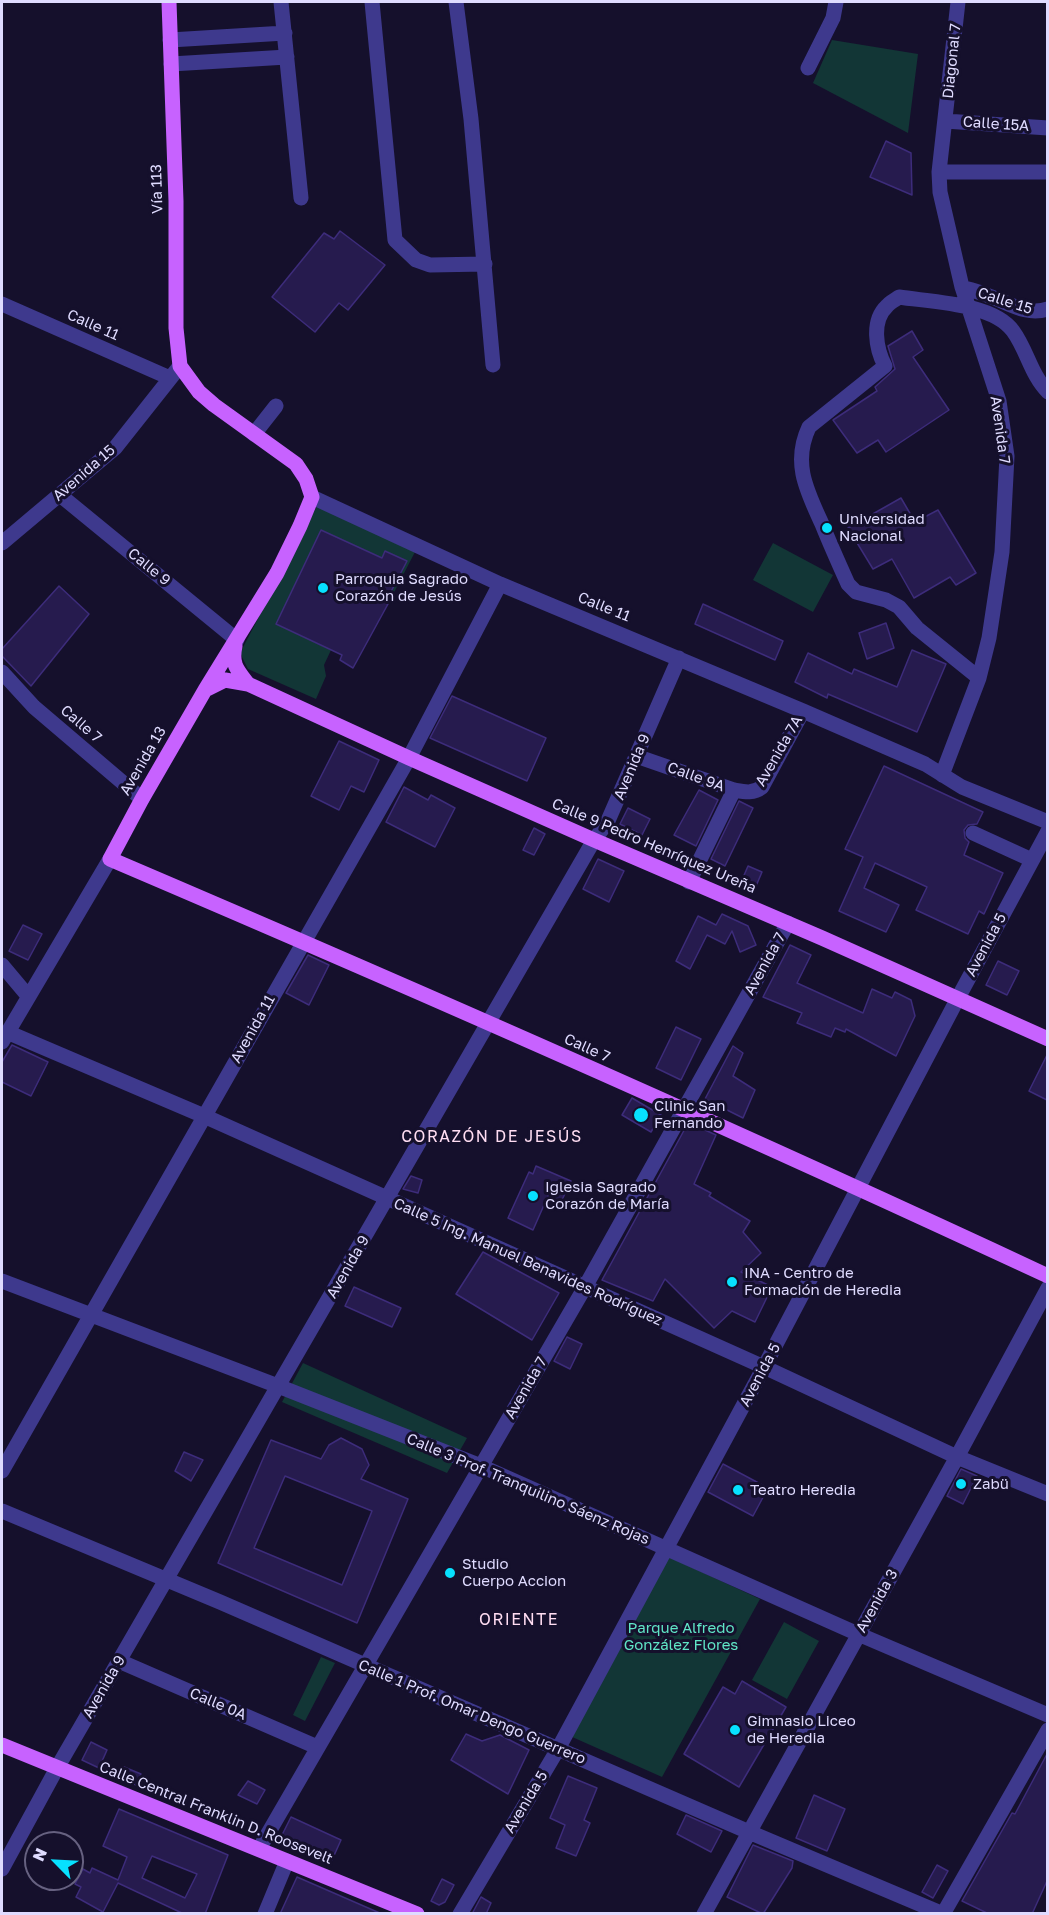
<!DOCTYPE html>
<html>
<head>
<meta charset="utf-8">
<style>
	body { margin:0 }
	#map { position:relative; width:1049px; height:1915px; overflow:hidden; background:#15102c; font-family:"Golos Text",sans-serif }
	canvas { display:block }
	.frame { position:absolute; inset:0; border:3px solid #dfdbff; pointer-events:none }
	.north { position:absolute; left:24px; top:1831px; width:60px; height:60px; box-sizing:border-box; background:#15102c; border:2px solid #666180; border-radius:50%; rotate:294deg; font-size:16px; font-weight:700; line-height:24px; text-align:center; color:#dfdbff }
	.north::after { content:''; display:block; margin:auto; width:21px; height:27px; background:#07e1ff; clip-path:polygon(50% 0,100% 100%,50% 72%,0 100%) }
</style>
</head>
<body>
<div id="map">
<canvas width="1049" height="1915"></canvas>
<div class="frame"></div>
<div class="north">N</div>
</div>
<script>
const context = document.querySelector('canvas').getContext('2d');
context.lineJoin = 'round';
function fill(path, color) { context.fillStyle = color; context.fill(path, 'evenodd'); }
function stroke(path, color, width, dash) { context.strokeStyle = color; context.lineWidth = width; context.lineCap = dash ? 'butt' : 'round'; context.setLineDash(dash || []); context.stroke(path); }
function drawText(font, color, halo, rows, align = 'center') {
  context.font = font + ' "Golos Text",sans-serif'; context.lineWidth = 6; context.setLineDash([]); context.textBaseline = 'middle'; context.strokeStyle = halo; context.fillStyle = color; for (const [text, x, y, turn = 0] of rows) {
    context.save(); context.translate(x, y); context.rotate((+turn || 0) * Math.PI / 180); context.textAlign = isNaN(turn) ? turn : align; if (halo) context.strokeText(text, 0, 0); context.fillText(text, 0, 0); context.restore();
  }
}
fill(new Path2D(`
	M832 40 918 54 908 133 813 83Z
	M318 504 415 552 388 604 385 603 406 561 386 551 382 558 321 530 277 624 331 650 324 665 326 676 316 699 248 669 240 653Z
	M773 543 833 575 813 612 753 580Z
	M303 1363 467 1438 447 1473 282 1402Z
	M667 1556 760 1599 662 1777 570 1736Z
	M784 1622 819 1641 787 1699 752 1680Z
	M321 1657 335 1663 305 1721 293 1715Z`), '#123636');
const building = new Path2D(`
	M886 141 911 153 912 195 870 177Z
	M340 231 385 265 348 310 339 303 315 332 272 297 324 233 334 239Z
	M912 331 923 350 913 357 949 410 886 452 878 440 857 453 833 420 877 391 875 387 895 369 888 346Z
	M901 498 915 522 938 510 976 573 956 585 950 577 914 598 892 559 873 569 848 528Z
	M321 530 382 558 385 551 407 561 385 603 388 604 353 668 340 660 342 655 276 624Z
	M59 586 89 614 31 686 2 656V649Z
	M703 604 783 641 775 660 695 624Z
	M886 623 894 648 867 659 859 633Z
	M912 650 946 664 917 732 828 694 827 698 795 682 808 653 852 674 854 669 897 687Z
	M452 696 546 738 527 781 430 738Z
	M339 741 379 760 364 792 351 786 339 810 311 796Z
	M884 766 983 812 977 824 968 825 964 830 965 838 969 842 964 855 1003 873 984 914 979 911 968 934 916 910 927 887 875 863 864 888 899 905 886 932 839 911 863 857 845 849Z
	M404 787 428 800 431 795 455 808 435 847 386 822Z
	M699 790 718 800 696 846 674 835Z
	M739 801 753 808 725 866 711 859Z
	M628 808 650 819 642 835 620 824Z
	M534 828 545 834 534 855 523 850Z
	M598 859 624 871 609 902 583 889Z
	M748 866 762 872 756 886 742 880Z
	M722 914 748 926 756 945 740 952 732 931 725 944 707 935 690 969 676 961 698 916 716 925Z
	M23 925 42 934 28 960 9 951Z
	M790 945 811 955 797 983 863 1013 872 989 892 998 895 992 911 1000 915 1016 896 1056 846 1029 845 1032 835 1028 831 1037 797 1023 802 1013 763 997Z
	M308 955 329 965 309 1005 286 993Z
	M998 961 1019 971 1007 995 986 985Z
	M676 1027 701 1039 681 1080 656 1068Z
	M12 1045 48 1062 31 1096 2 1082V1062Z
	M733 1046 743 1053 733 1076 755 1090 743 1118 705 1099Z
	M1047 1055V1100L1029 1091Z
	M632 1098 661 1115 651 1132 622 1115Z
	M692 1124 716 1135 694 1184 711 1193 709 1196 750 1221 743 1232 761 1253 741 1272 772 1287 755 1322 732 1311 714 1328 665 1279 653 1301 602 1280 687 1125Z
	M536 1166 571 1181 561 1202 548 1196 533 1230 508 1218 529 1172 533 1174Z
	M411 1176 422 1180 418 1193 403 1189Z
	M483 1252 559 1293 532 1340 456 1294Z
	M354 1287 401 1308 392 1327 345 1306Z
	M567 1337 582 1344 570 1369 554 1361Z
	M341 1438 362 1449 369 1465 361 1479 408 1499 357 1623 218 1563 271 1440 321 1459 329 1445ZM285 1476 372 1511 342 1585 254 1548Z
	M184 1452 203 1460 191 1481 175 1471Z
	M723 1464 768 1488 753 1516 708 1492Z
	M961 1469 977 1476 963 1504 947 1496Z
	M742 1681 786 1707 739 1787 684 1754 723 1687 735 1694Z
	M466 1734 482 1741 500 1735 529 1750 508 1794 451 1760Z
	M91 1742 107 1750 99 1768 82 1760Z
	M1047 1754V1881L1032 1914H989L962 1901 1012 1813 1015 1814Z
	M124 1767 141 1774 136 1785 120 1777Z
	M568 1776 597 1788 584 1820 590 1823 576 1856 556 1848 565 1825 550 1818Z
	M248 1781 265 1790 257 1804 238 1795Z
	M814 1795 845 1809 827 1851 796 1838Z
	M119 1809 228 1855 205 1914H184L118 1883 103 1912 76 1897 81 1887 75 1884 83 1869 90 1873 92 1868 118 1880 127 1857 103 1846ZM152 1856 197 1874 185 1898 142 1878Z
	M686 1815 722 1831 711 1852 677 1834Z
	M291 1817 341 1840 332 1860 281 1837Z
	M753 1845 793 1861 792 1868 763 1914 727 1897Z
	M937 1865 948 1871 933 1898 922 1892Z
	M297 1877 382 1914H280Z
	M442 1879 454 1885 445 1902 439 1905 431 1901Z
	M481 1897 491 1903 486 1914H472Z`);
fill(building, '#261b4e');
stroke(building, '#3d2c7b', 1.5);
stroke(new Path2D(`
	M281 2 301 198
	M372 2 395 240 416 260 430 265 485 264
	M456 2 471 119 493 365
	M170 40 285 33
	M171 64 287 57
	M808 68 833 18 836 2
	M945 121 1048 128
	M939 172H1048
	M962 287C971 290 980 292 989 296 1009 303 1026 316 1048 309
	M2 304 170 378
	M254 434 276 406
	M60 495 237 640
	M312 497 500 584 803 711 925 764 962 787 1048 822
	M2 543 115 448 180 366
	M2 672 34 707 142 799
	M979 678 917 628 899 607 886 600 856 592 848 584C839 564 830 544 822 524 807 491 792 463 809 427L885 366C876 349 871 321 887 306 890 302 895 300 899 297 931 302 993 303 1013 331 1027 350 1031 375 1048 392
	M636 756 734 790C745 792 753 794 762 787L803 711
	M942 775 979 678 989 638 1002 552 1007 456 999 401 962 287 940 192 939 172 958 2
	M973 833 1032 860
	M689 882 734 790
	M2 965 28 996
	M7 1032 204 1116 764 1367 957 1457 1048 1494
	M2 1042 110 859
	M2 1281 278 1386 481 1466 858 1634 1048 1715
	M2 1471 409 758 500 584
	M2 1511 220 1602 749 1832 943 1914
	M119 1661 317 1747
	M259 1849 585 1287 788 923
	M2 1869 57 1768 594 840 607 823 679 658
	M265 1914 287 1861
	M460 1914 558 1749 764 1367 958 998 1048 831
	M704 1914 957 1457 1048 1288
	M943 1914 1048 1730`), '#3e398d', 15);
stroke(new Path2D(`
	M169 2 176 201V328L180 366 199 392 214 405 296 464 306 479 312 497 300 526 277 573 205 690 142 799 110 859C424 993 737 1131 1048 1276
	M235 646C231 664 237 670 248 684
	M205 690 225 680 248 684 409 758 594 840 822 938 1048 1039
	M2 1745 417 1914`), '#c762ff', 15);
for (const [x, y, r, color] of [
	[827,528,6,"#07e1ff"],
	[323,588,6,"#07e1ff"],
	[641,1115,8,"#07e1ff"],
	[533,1196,6,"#07e1ff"],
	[732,1282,6,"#07e1ff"],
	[961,1484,6,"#07e1ff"],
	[738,1490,6,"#07e1ff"],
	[450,1573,6,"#07e1ff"],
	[735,1730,6,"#07e1ff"]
]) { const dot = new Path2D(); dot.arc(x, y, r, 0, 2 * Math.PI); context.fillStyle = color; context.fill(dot); stroke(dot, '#15102c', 2); }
drawText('15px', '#dfdbff', '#15102c', [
	["Diagonal 7",952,61,-84],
	["Calle 15A",996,124,4],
	["Vía 113",157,189,-92],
	["Calle 15",1005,301,18],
	["Calle 11",93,325,24],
	["Avenida 7",1000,430,82],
	["Avenida 15",84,473,-41],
	["Calle 9",149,567,39],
	["Calle 11",604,607,22],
	["Calle 7",81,724,41],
	["Avenida 7A",779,751,-60],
	["Avenida 13",143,761,-60],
	["Avenida 9",632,767,-67],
	["Calle 9A",696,777,20],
	["Calle 9 Pedro Henríquez Ureña",654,846,23],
	["Avenida 5",986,945,-62],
	["Avenida 7",765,964,-61],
	["Avenida 11",253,1029,-61],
	["Calle 7",587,1048,24],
	["Calle 5 Ing. Manuel Benavides Rodríguez",528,1262,24],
	["Avenida 9",348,1267,-60],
	["Avenida 5",760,1375,-62],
	["Avenida 7",526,1388,-60],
	["Calle 3 Prof. Tranquilino Sáenz Rojas",528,1489,23],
	["Avenida 3",877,1601,-61],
	["Avenida 9",104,1687,-60],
	["Calle 0A",218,1704,23],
	["Calle 1 Prof. Omar Dengo Guerrero",472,1712,23],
	["Avenida 5",526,1802,-59],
	["Calle Central Franklin D. Roosevelt",216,1813,22]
]);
drawText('15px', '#dfdbff', '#15102c', [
	["Universidad",839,519],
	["Nacional",839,536],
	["Parroquia Sagrado",335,579],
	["Corazón de Jesús",335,596],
	["Clinic San",654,1106],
	["Fernando",654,1123],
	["Iglesia Sagrado",545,1187],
	["Corazón de María",545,1204],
	["INA - Centro de",744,1273],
	["Formación de Heredia",744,1290],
	["Zabü",973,1484],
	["Teatro Heredia",750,1490],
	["Studio",462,1564],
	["Cuerpo Accion",462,1581],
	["Gimnasio Liceo",747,1721],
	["de Heredia",747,1738]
], 'left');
drawText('15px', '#60e6c7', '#15102c', [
	["Parque Alfredo",681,1628],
	["González Flores",681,1645]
]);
context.letterSpacing = '1.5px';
drawText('16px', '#ffddf2', '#15102c', [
	["CORAZÓN DE JESÚS",492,1137],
	["ORIENTE",519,1620]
]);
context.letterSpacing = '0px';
</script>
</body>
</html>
